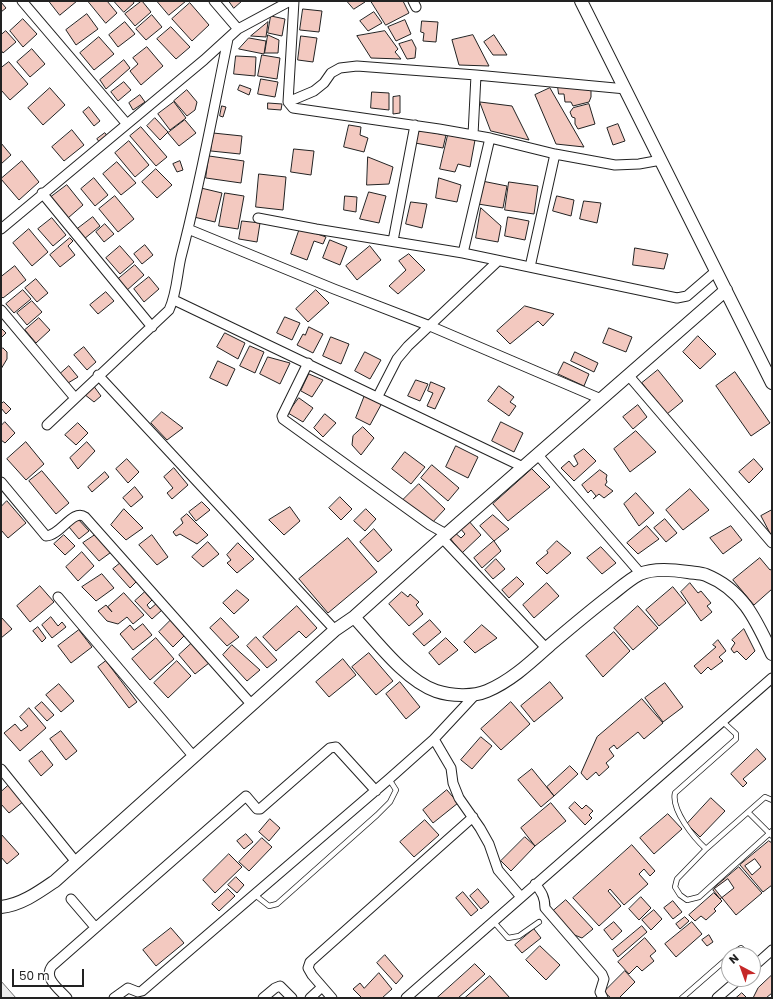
<!DOCTYPE html>
<html>
<head>
<meta charset="utf-8">
<style>
	body { margin:0 }
	#map { position:relative; width:773px; height:999px; overflow:hidden; background:#fff; font-family:Poppins,sans-serif }
	canvas { display:block }
	.frame { position:absolute; inset:0; border:2px solid #222; pointer-events:none }
	.north { position:absolute; left:721px; top:947px; width:40px; height:40px; box-sizing:border-box; background:#fff; border:1px solid #a7a7a7; border-radius:50%; rotate:319deg; font-size:11px; font-weight:700; line-height:16px; text-align:center; color:#222 }
	.north::after { content:''; display:block; margin:auto; width:14px; height:18px; background:#c62828; clip-path:polygon(50% 0,100% 100%,50% 72%,0 100%) }
	.scale { position:absolute; left:12px; top:969px; width:72px; height:18px; box-sizing:border-box; border:2px solid #222; border-top:0; padding-left:5px; font-size:12px; line-height:14px; white-space:nowrap; color:#222; -webkit-text-stroke:3px #fff; paint-order:stroke }
</style>
</head>
<body>
<div id="map">
<canvas width="773" height="999"></canvas>
<div class="frame"></div>
<div class="north">N</div>
<div class="scale">50 m</div>
</div>
<script>
const context = document.querySelector('canvas').getContext('2d');
context.lineJoin = 'round';
function fill(path, color) { context.fillStyle = color; context.fill(path, 'evenodd'); }
function stroke(path, color, width, dash) { context.strokeStyle = color; context.lineWidth = width; context.lineCap = dash ? 'butt' : 'round'; context.setLineDash(dash || []); context.stroke(path); }
const parking = new Path2D(`
	M1 981 16 998H1Z`);
fill(parking, '#ededed');
stroke(parking, '#6f6f6f', 1);
const building = new Path2D(`
	M49 1H77L60 15Z
	M88 1H107L117 13 106 23Z
	M114 1H133L134 3 124 12Z
	M142 1 151 12 135 26 125 14Z
	M157 1H186L169 15Z
	M229 1H242L234 8Z
	M347 1H365V2L354 9Z
	M371 1H403L409 13 386 25Z
	M1 2 6 8 1 12Z
	M190 3 209 25 192 41 172 19Z
	M303 9 322 11 319 32 300 30Z
	M374 12 382 23 368 31 360 21Z
	M87 14 98 29 76 45 66 30Z
	M152 15 162 27 146 40 136 29Z
	M271 16 285 19 282 36 268 33Z
	M23 19 37 34 23 47 10 31Z
	M405 20 411 34 396 41 388 27Z
	M422 21 438 22 436 42 423 41 424 33 421 32Z
	M125 22 135 34 118 47 109 35Z
	M268 22 266 37 251 36Z
	M171 27 190 47 176 59 157 39Z
	M6 31 16 42 3 53 1 50V35Z
	M385 31 398 49 395 52 401 59 371 58 357 36Z
	M268 35 279 40 278 53H265Z
	M473 35 489 66 459 65 452 40Z
	M494 35 507 55H493L484 42Z
	M301 36 317 38 313 62 298 60Z
	M99 37 114 54 94 70 80 53Z
	M249 38 266 41 264 54 239 49Z
	M412 40 416 48 415 58 407 59 399 44Z
	M147 47 163 66 141 85 130 71 138 64 133 58Z
	M32 49 45 64 30 77 17 62Z
	M262 55 280 58 277 79 258 76Z
	M236 56 256 57 255 76 234 74Z
	M124 60 130 68 106 89 100 80Z
	M9 62 28 84 10 100 1 90V68Z
	M261 79 278 82 275 97 258 94Z
	M124 82 131 90 118 101 111 92Z
	M240 85 251 89 249 95 238 90Z
	M558 87 591 88V97L589 102 573 106 571 102H565L564 94H559Z
	M50 88 65 105 43 125 28 108Z
	M550 88 584 147 556 144 535 95Z
	M187 90 197 102 195 110 187 116 174 101Z
	M372 92 389 93V110L371 108Z
	M140 95 145 102 133 110 129 103Z
	M400 96V113L393 114V97Z
	M174 102 186 118 170 130 158 114Z
	M480 102 512 106 529 140 491 131Z
	M268 103 282 104 281 110 268 109Z
	M589 104 595 124 578 129 575 124V118L572 117 570 112 573 108Z
	M222 106 226 107 223 117 220 116Z
	M89 107 100 121 94 126 83 112Z
	M155 118 168 132 160 140 147 126Z
	M185 120 196 133 179 146 168 133Z
	M618 124 625 141 613 145 607 128Z
	M349 125 361 127 360 135 368 138 364 152 344 147Z
	M141 127 167 157 156 166 130 136Z
	M72 130 84 145 64 161 52 147Z
	M418 130 446 135 443 148 415 143Z
	M105 133 108 137 100 143 97 139Z
	M213 133 242 136 240 154 211 151Z
	M448 135 475 140 470 167 458 164 455 172 440 169Z
	M129 141 149 165 135 177 115 153Z
	M1 143 11 155 1 164Z
	M294 149 314 151 311 175 291 172Z
	M209 156 244 161 241 183 206 178Z
	M368 157 393 167 389 184 367 185Z
	M22 161 39 182 19 200 1 179Z
	M180 161 183 170 177 172 173 164Z
	M117 162 136 183 121 195 103 174Z
	M156 169 172 185 157 198 142 182Z
	M259 174 286 177 283 210 256 207Z
	M94 178 108 195 95 206 81 189Z
	M439 178 461 185 457 202 436 198Z
	M482 181 507 186 503 208 478 204Z
	M509 182 538 186 534 214 505 210Z
	M67 185 83 205 68 218 51 197Z
	M201 188 222 193 215 222 194 217Z
	M369 192 386 196 379 223 360 219Z
	M225 193 244 196 238 229 219 226Z
	M115 196 134 219 118 232 99 209Z
	M345 196 357 197 356 212 344 210Z
	M557 196 574 200 571 216 553 211Z
	M584 201 601 203 597 223 580 219Z
	M411 202 427 204 422 228 406 224Z
	M481 208 501 226 498 242 476 238Z
	M93 217 100 226 84 239 76 230Z
	M508 217 529 221 525 240 505 236Z
	M52 218 66 235 53 246 38 229Z
	M242 221 260 223 257 242 239 239Z
	M105 224 114 234 104 242 96 232Z
	M300 228 326 237 323 244 314 241 307 260 291 254Z
	M29 229 48 252 32 266 13 243Z
	M70 238 73 241 68 246 75 255 60 267 50 255Z
	M330 240 347 247 340 265 323 258Z
	M145 245 153 255 142 264 134 254Z
	M120 246 134 262 120 274 106 258Z
	M370 246 381 260 357 280 346 266Z
	M635 248 668 254 664 269 633 265Z
	M409 254 425 270 398 294 389 286 406 270 399 261Z
	M135 265 144 275 126 291 117 280Z
	M15 266 26 280 3 298 1 296V277Z
	M149 277 159 289 144 302 134 289Z
	M36 279 48 293 37 302 25 288Z
	M23 290 31 299 14 313 6 304Z
	M316 290 329 303 308 322 296 309Z
	M106 292 114 301 98 314 90 305Z
	M32 301 42 312 27 325 17 313Z
	M525 306 554 314 543 326 538 321 510 344 497 331Z
	M285 317 300 323 292 340 277 333Z
	M39 318 50 330 36 343 25 330Z
	M309 327 323 334 313 353 297 345 303 334 305 335Z
	M1 328 6 333 1 338Z
	M609 328 632 337 626 352 603 343Z
	M225 333 245 343 238 359 217 347Z
	M698 336 716 354 700 369 683 352Z
	M331 337 349 344 341 364 323 356Z
	M250 346 264 352 255 373 240 366Z
	M84 347 96 362 87 370 74 355Z
	M3 348 7 352V359L1 369V350Z
	M365 352 381 360 370 379 355 371Z
	M575 352 598 363 594 372 571 361Z
	M268 357 290 363 280 384 260 374Z
	M218 361 235 369 227 386 210 378Z
	M564 362 589 374 584 386 558 374Z
	M69 366 78 377 68 383 60 374Z
	M658 370 683 401 667 414 642 383Z
	M735 372 770 423 751 436 716 386Z
	M309 374 323 380 312 397 301 391Z
	M416 380 428 384 420 401 408 396Z
	M431 382 445 388 435 409 427 406 433 393 428 391Z
	M93 385 101 396 94 402 84 394Z
	M499 386 514 397 510 402 516 406 509 416 488 401Z
	M365 395 382 403 370 425 356 418Z
	M299 398 313 408 303 422 288 413Z
	M4 402 11 409 6 414 1 408V404Z
	M638 405 647 417 633 429 623 417Z
	M162 412 183 428 167 440 151 423Z
	M325 414 336 423 323 437 314 428Z
	M5 422 15 433 5 443 1 440V426Z
	M501 422 523 433 514 452 492 441Z
	M78 423 88 433 76 445 65 435Z
	M363 427 374 438 361 455 352 445 353 436Z
	M636 431 656 452 630 472 614 449Z
	M26 442 44 464 26 480 7 459Z
	M87 442 95 451 78 469 70 458Z
	M456 446 478 457 468 478 446 467Z
	M584 449 596 461 574 481 561 468 569 461 574 467 578 464 574 456Z
	M405 452 425 467 411 484 392 469Z
	M127 459 139 472 128 483 116 469Z
	M754 459 763 469 749 483 739 472Z
	M432 465 459 488 448 501 421 478Z
	M174 468 188 485 172 499 167 493 173 488 164 477Z
	M532 469 550 487 508 521 493 504Z
	M600 470 607 475 606 479 607 482 605 485 613 491 604 498 599 494 593 499 596 496 591 490 588 493 582 485Z
	M42 471 69 503 56 514 29 481Z
	M105 472 109 477 92 492 88 487Z
	M419 484 445 509 430 525 403 500Z
	M135 487 143 497 131 507 123 498Z
	M690 489 709 510 683 530 666 510Z
	M636 493 654 513 639 526 624 504Z
	M340 497 352 509 341 520 329 508Z
	M7 501 26 523 8 538 1 530V507Z
	M202 502 210 510 196 521 189 512Z
	M290 507 300 521 284 535 269 520Z
	M124 509 143 528 126 540 111 525Z
	M366 509 376 519 365 531 354 521Z
	M772 510V537L761 516Z
	M187 514 208 535 197 544 180 534 176 536 173 532 183 523 181 519Z
	M493 515 509 529 494 541 480 526Z
	M78 519 89 531 79 539 69 527Z
	M665 519 677 533 666 542 654 528Z
	M468 520 481 535 462 553 449 537 454 532 461 538 465 534 460 528Z
	M647 526 659 539 638 554 627 543Z
	M731 526 742 540 723 554 710 538Z
	M374 529 392 550 378 562 360 542Z
	M98 533 114 550 99 561 83 543Z
	M64 535 75 546 65 555 54 544Z
	M152 535 168 557 157 565 139 545Z
	M348 538 377 572 328 613 299 579Z
	M494 541 501 551 482 568 474 558Z
	M557 541 571 553 547 574 536 563 548 553 547 551Z
	M208 542 219 554 203 567 192 557Z
	M238 543 254 559 237 573 227 563 231 560 227 555Z
	M601 547 616 563 602 574 587 558Z
	M82 552 94 566 78 581 66 567Z
	M760 558 770 570 772 569V589L754 605 733 580Z
	M496 559 505 569 493 579 485 570Z
	M123 561 139 579 130 588 113 569Z
	M102 574 114 588 96 601 82 587Z
	M517 577 524 584 509 598 502 590Z
	M547 583 559 596 534 618 523 605Z
	M690 583 698 593 701 591 711 603 707 606 712 612 701 621 681 592Z
	M40 586 54 602 30 622 17 606Z
	M673 587 686 603 659 626 646 610Z
	M237 590 249 600 234 614 223 603Z
	M145 592 152 600 147 605 150 609 157 603 162 610 152 619 135 601Z
	M402 592 408 597 410 594 419 602 416 605 423 614 409 626 389 604Z
	M124 593 144 615 133 624 127 617 118 624 107 621 98 611 106 605 112 612 108 607Z
	M297 606 317 628 306 638 299 631 276 651 263 637Z
	M638 606 658 628 633 650 614 628Z
	M1 617 12 629 1 638Z
	M51 617 58 626 62 622 66 627 52 638 42 625Z
	M221 618 239 637 227 646 210 628Z
	M171 620 185 635 173 647 159 632Z
	M430 620 441 632 424 646 413 634Z
	M143 624 152 635 133 650 120 634 130 625 134 630Z
	M482 625 497 638 475 653 464 642Z
	M38 627 46 638 42 642 33 631Z
	M744 629 755 651 746 660 737 651 734 653 731 649 735 643 732 640Z
	M79 630 92 647 71 663 58 646Z
	M614 632 630 651 603 677 586 656Z
	M256 637 277 660 267 668 247 646Z
	M156 638 174 659 150 680 132 659Z
	M446 638 458 650 439 665 429 653Z
	M718 640 726 651 719 657 723 661 711 670 708 667 701 674 694 666 716 647 713 645Z
	M192 643 209 663 195 674 179 655Z
	M232 645 260 670 247 681 223 655Z
	M369 653 393 681 376 695 352 667Z
	M343 659 356 675 329 697 316 682Z
	M106 661 137 702 129 708 98 667Z
	M177 661 191 676 168 698 154 683Z
	M400 682 420 707 406 719 386 694Z
	M550 682 563 698 534 722 521 706Z
	M665 683 683 707 663 722 645 698Z
	M59 684 74 701 61 712 46 695Z
	M642 699 663 723 644 739 638 732 617 749 614 745 609 749 614 756 606 763 609 767 599 776 596 772 587 780 581 773 597 737Z
	M42 702 54 715 47 721 35 708Z
	M511 702 530 724 501 750 481 729Z
	M29 708 46 728 20 751 4 733 15 724 21 731 28 726 20 717Z
	M61 731 77 751 66 760 50 739Z
	M481 737 492 746 472 769 461 760Z
	M757 749 766 759 743 779 747 783 743 787 731 774Z
	M42 751 53 765 41 776 29 761Z
	M570 766 578 774 554 796 547 787Z
	M532 769 554 796 541 807 518 780Z
	M10 784 24 801 9 813 1 804V792Z
	M447 790 458 803 433 823 423 810Z
	M711 798 725 811 700 837 687 824Z
	M575 802 582 809 586 805 593 811 589 815 592 818 585 825 569 808Z
	M551 803 566 821 535 846 521 828Z
	M668 814 682 829 654 854 640 838Z
	M270 819 280 828 269 841 259 832Z
	M425 820 439 835 414 857 400 842Z
	M1 834 19 854 7 864 1 857Z
	M246 834 253 842 244 849 237 841Z
	M525 837 535 846 511 871 501 861Z
	M262 838 272 847 249 871 239 862Z
	M769 841 772 843V885L763 892 740 865Z
	M632 845 655 871 650 876 644 869 639 874 648 884 624 905 610 889 608 891 621 906 599 926 573 898Z
	M229 854 242 867 215 893 203 880Z
	M755 859 761 867 752 875 745 866Z
	M739 867 762 893 736 915 714 888Z
	M236 877 244 885 237 893 228 885Z
	M728 879 734 888 720 899 713 890Z
	M228 889 235 896 219 911 212 904Z
	M478 889 489 902 481 909 470 896Z
	M463 892 478 910 471 916 456 898Z
	M714 893 722 901 714 909 716 911 706 920 701 916 695 921 689 915Z
	M641 897 651 908 639 920 629 909Z
	M566 900 593 929 582 938 572 934 552 912Z
	M673 901 682 912 673 919 664 908Z
	M654 910 662 919 651 930 642 920Z
	M685 917 689 921 680 929 676 924Z
	M614 922 622 931 612 940 604 930Z
	M692 922 702 934 676 957 665 944Z
	M642 926 647 932 618 957 613 950Z
	M171 928 184 943 156 966 143 950Z
	M534 929 541 938 522 953 515 945Z
	M709 935 713 942 707 946 702 940Z
	M645 938 656 951 650 956 654 961 642 971 637 966 629 974 618 962Z
	M540 946 560 965 546 980 526 960Z
	M385 955 403 976 396 984 377 963Z
	M475 964 485 974 458 998H437Z
	M625 971 635 982 619 998H611L604 992Z
	M379 973 392 989 382 998H362L353 989 360 983 364 988Z
	M772 975V993L766 998H753L758 988Z
	M490 976 510 998H465Z
	M742 993 747 998H736Z`);
fill(building, '#f3c9c0');
stroke(building, '#222', 1);
const lane = new Path2D(`
	M772 800 765 797 706 849 677 879 675 887 680 895 687 900 699 897 772 831
	M748 812 772 836
	M706 849C694 838 671 810 675 793L736 739V734L722 721
	M255 895 269 906 277 904 377 815 390 802 396 790 389 779
	M493 921 508 938 519 936 539 922
	M731 955 741 948 748 955
	M682 998 729 957`);
const street = new Path2D(`
	M22 1 126 123
	M214 1 238 29
	M294 1 288 102 314 91 324 83 331 73 340 68 357 66 476 75 626 89
	M413 1 416 7
	M288 102 293 108 439 129 490 138 555 154 615 165 639 164 661 160
	M473 135 476 75
	M42 193 152 327
	M258 218 316 229 463 253 677 298 687 296 716 271
	M1 229 204 60 238 29 290 1
	M188 229 334 289 430 326 601 399
	M393 241 415 125
	M463 253 490 138
	M530 267 555 154
	M174 300 523 467
	M1 310 75 398
	M308 363 282 416 283 419 430 525 446 534
	M98 375 335 630
	M629 376 772 543
	M378 396 397 359 408 346 498 261
	M47 425 169 310C177 293 177 274 181 257 200 185 213 112 228 39
	M537 454 641 574
	M1 482 46 536C60 536 73 508 85 517L252 705
	M442 538 547 649
	M58 597 194 757
	M434 739 451 768 453 783 459 798 480 828 489 844 498 870 521 897
	M1 769 76 862
	M535 884C542 892 545 898 545 908L602 974 604 979 600 992 603 998
	M71 899 95 927
	M753 967 772 950
	M67 998C59 989 43 978 52 966L246 796 257 809H260L330 748 336 747 376 791
	M114 998 128 988 138 992 142 991 389 779 434 739 475 695
	M263 998 275 988 280 986 292 998
	M310 998 322 987
	M332 998 312 975 308 968 310 962 473 817
	M406 998 772 678
	M717 998 739 979`);
const secondary = new Path2D(`
	M581 1 772 383
	M354 617C376 641 406 681 436 691 451 696 473 697 487 691 511 681 531 662 550 645 570 628 590 611 611 595 620 588 630 579 640 574 653 568 675 570 688 572 694 573 701 573 706 575 743 590 756 620 772 654
	M1 907C21 905 39 892 55 881L335 630 354 617 442 538 726 290`);
stroke(lane, '#222', 6);
stroke(street, '#222', 11);
stroke(secondary, '#222', 14);
stroke(lane, '#fff', 4.5);
stroke(street, '#fff', 9);
stroke(secondary, '#fff', 12);
</script>
</body>
</html>
